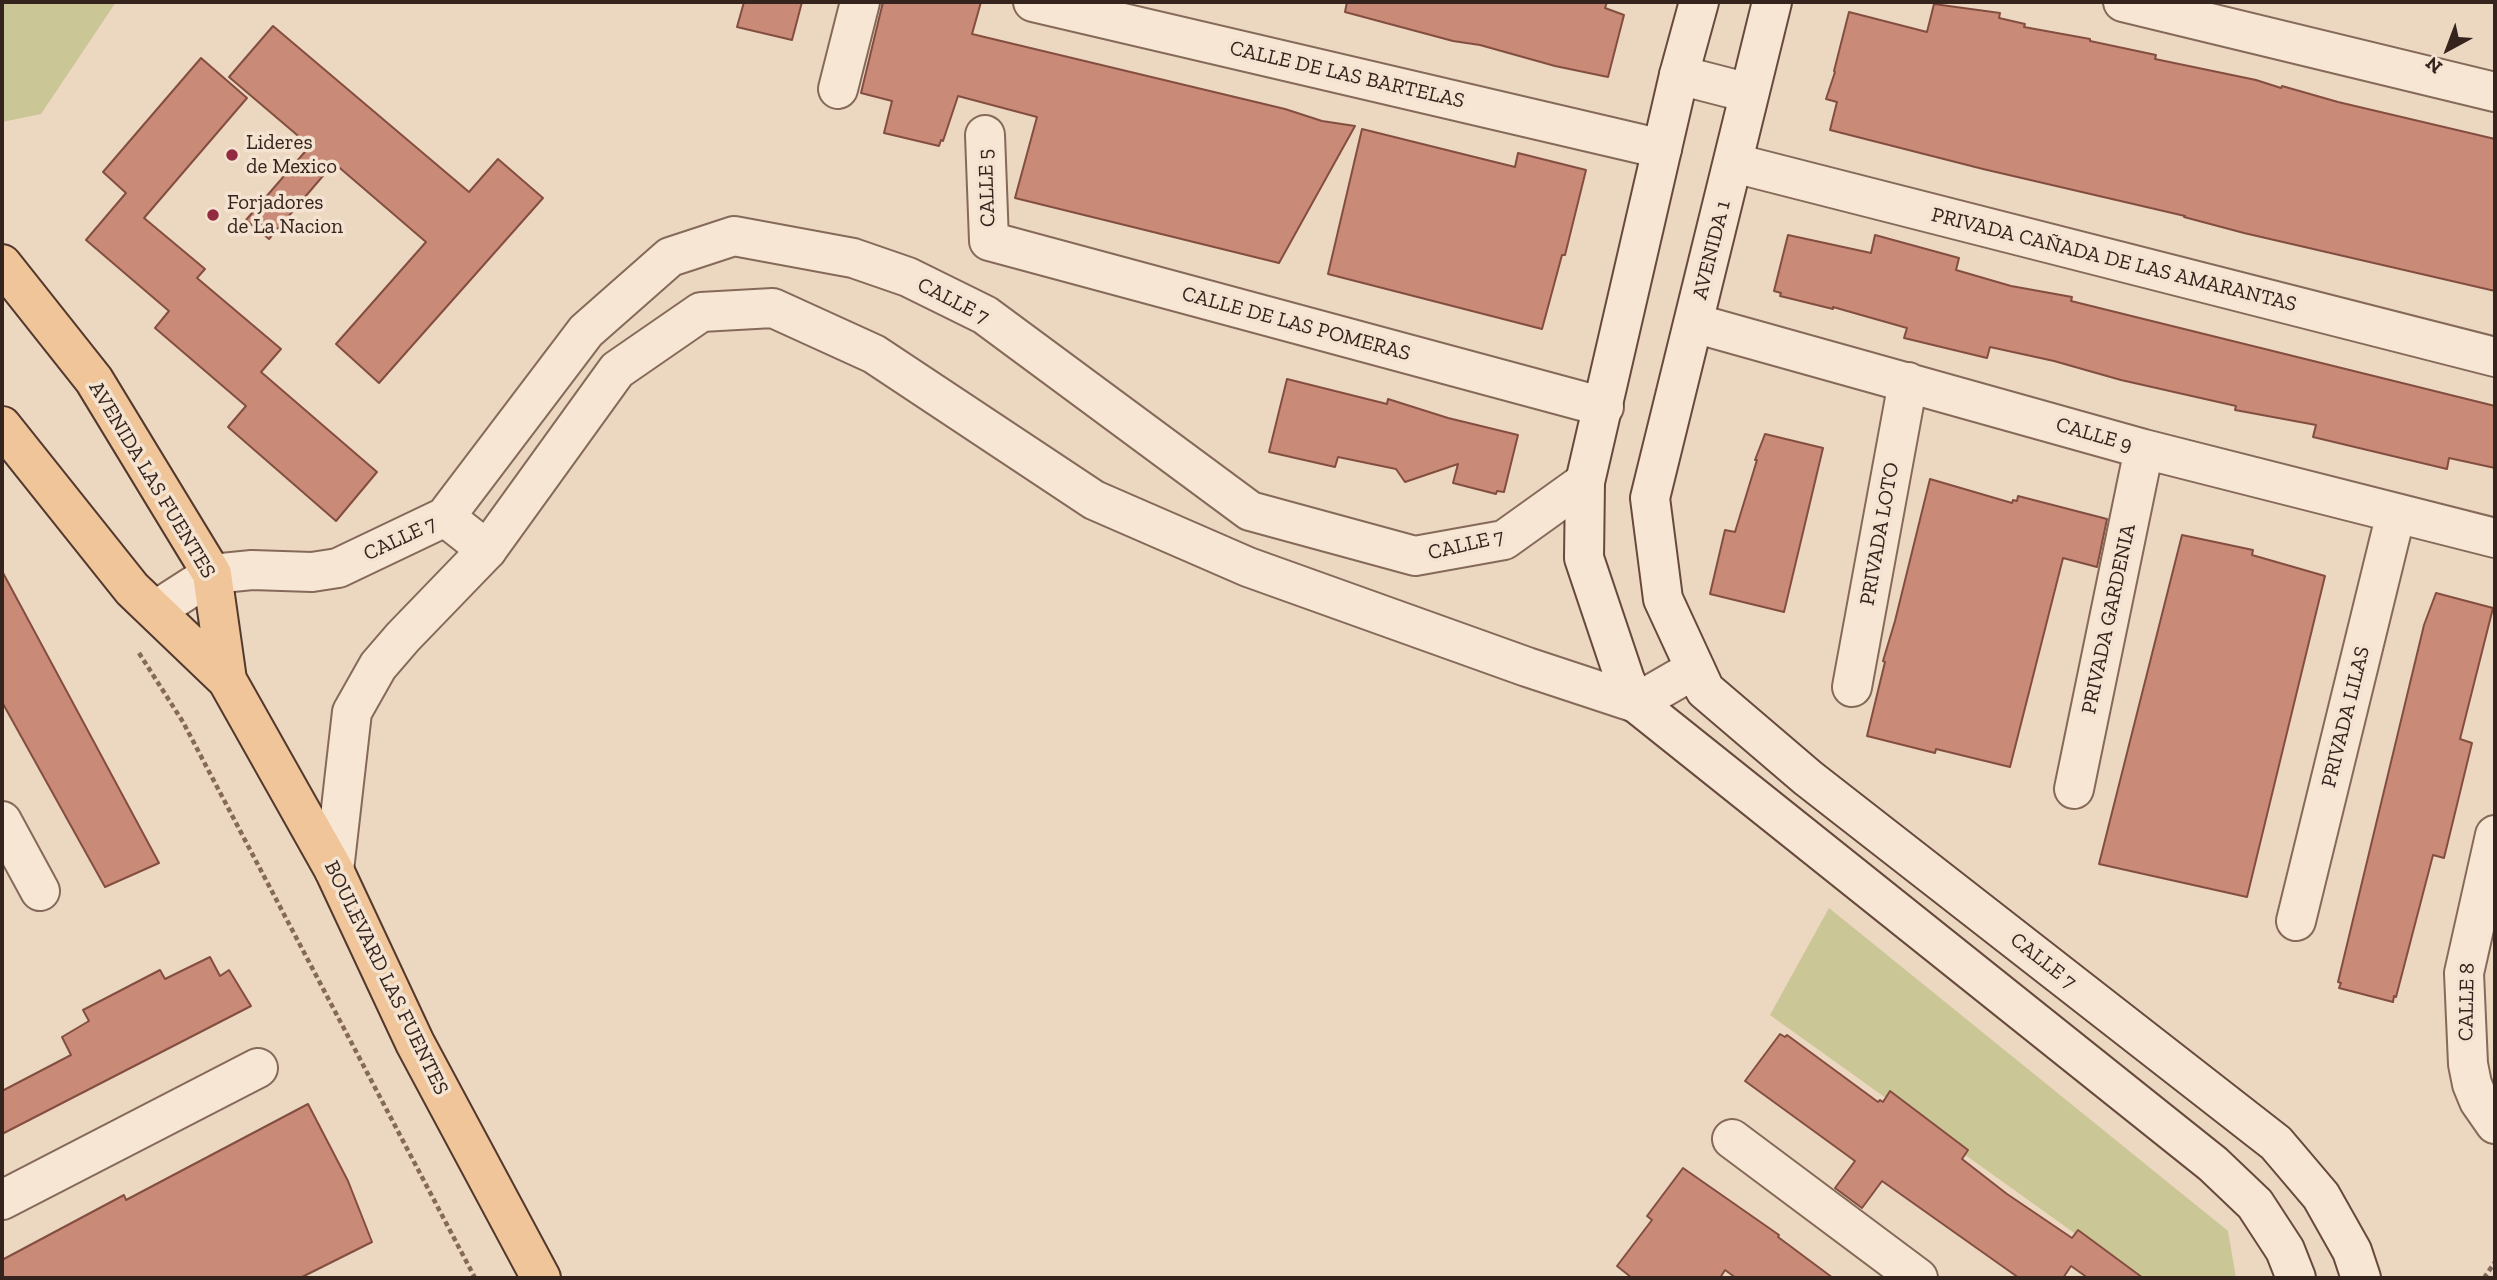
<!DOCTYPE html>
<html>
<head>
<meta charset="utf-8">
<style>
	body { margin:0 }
	#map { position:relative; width:2497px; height:1280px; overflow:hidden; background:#ecd7c1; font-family:"Zilla Slab",serif }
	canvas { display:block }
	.frame { position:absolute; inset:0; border:4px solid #35241d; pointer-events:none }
	.north { position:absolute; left:2413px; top:14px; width:70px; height:70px; -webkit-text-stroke:5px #f4e3d0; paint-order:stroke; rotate:221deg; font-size:19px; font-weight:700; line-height:28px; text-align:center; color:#35241d }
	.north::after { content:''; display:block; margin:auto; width:24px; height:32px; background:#35241d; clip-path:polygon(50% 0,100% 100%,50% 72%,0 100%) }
</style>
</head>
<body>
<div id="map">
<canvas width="2497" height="1280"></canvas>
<div class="frame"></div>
<div class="north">N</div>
</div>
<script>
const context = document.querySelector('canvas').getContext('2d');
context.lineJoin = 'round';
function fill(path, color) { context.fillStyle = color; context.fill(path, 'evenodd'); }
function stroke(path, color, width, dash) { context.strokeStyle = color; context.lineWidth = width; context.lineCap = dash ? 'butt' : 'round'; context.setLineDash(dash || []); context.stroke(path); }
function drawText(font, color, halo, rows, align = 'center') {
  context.font = font + ' "Zilla Slab",serif'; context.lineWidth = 7; context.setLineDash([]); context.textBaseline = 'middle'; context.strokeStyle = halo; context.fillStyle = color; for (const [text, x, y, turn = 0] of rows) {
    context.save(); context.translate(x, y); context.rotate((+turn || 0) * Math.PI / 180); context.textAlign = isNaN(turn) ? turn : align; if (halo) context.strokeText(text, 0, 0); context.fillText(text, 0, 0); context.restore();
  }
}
fill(new Path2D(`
	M2 2H116L41 114 2 122Z
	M1829 908 2228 1231 2236 1278H2137L1770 1015Z`), '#cac695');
const building = new Path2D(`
	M744 2H802L792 40 737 27Z
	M883 2H981L972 34 1285 109 1322 121 1355 126 1279 263 1015 198 1037 117 958 96 943 141 941 140 939 146 884 133 892 101 861 93Z
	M1347 2H1607L1605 8 1624 15 1608 77 1555 66 1480 45 1453 41 1345 12Z
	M1934 4 2000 13 1999 18 2025 24 2024 27 2090 39V41L2156 55 2155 59 2256 80 2281 88 2282 86 2338 102 2495 139V291L2244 233 2184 217 2185 216 1983 169 1830 130 1837 102 1826 99 1835 72 1834 71 1849 12 1927 32Z
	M273 26 469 192 498 159 543 198 379 383 336 344 426 242 334 163 269 239 246 220 310 146 229 77Z
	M201 58 247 98 144 218 205 269 197 278 281 349 261 372 377 472 336 521 228 427 246 406 155 328 169 311 86 240 126 193 103 172Z
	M1362 129 1515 167 1518 153 1586 170 1565 255H1562L1542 329 1328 274Z
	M1788 235 1871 253 1875 235 1959 258 1956 270 2011 286 2072 297 2071 301 2495 406V468L2449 458 2447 469 2313 437 2316 425 2235 410 2236 406 2121 380 2054 361 1990 347 1987 358 1904 338 1907 328 1833 307V309L1780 296 1781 293 1774 291Z
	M1287 379 1387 404 1388 399 1448 418 1518 435 1504 492 1497 491 1496 494 1453 483 1458 464 1405 482 1396 469 1338 457 1335 467 1269 452Z
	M1765 434 1823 448 1784 612 1710 594 1725 530 1735 532 1757 460H1755Z
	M1930 479 2012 503 2013 500 2017 501 2018 496 2107 519 2097 567 2063 558 2010 767 1936 749 1935 753 1867 736 1885 662 1883 661 1895 621Z
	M2182 535 2253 550 2252 555 2325 576 2247 897 2099 864Z
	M2 571 159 863 105 887 2 702Z
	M2436 593 2493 608 2460 739 2472 743 2444 858 2433 855 2396 997 2394 996 2393 1002 2339 988 2341 983 2338 982 2424 625Z
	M210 957 220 976 229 970 251 1006 2 1134V1091L71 1055 62 1037 89 1021 83 1010 160 970 165 979Z
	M1780 1034 1785 1037 1787 1035 1878 1102 1880 1100 1883 1102 1890 1091 1968 1150 1962 1159 2007 1194 2072 1238 2078 1230 2143 1278H2088L2071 1266 2063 1278H2019L1882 1181 1862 1208 1835 1188 1855 1161 1745 1081Z
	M308 1104 348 1181 372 1242 300 1278H2V1260L124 1195 126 1200Z
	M1683 1168 1779 1235 1778 1237 1833 1278H1736L1725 1270 1720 1278H1632L1617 1266 1652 1220 1647 1216Z`);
fill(building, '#c98b78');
stroke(building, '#834e40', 2);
const minor = new Path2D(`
	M1033 2 1662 149
	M2123 2 2495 92
	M1679 75 1749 93
	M838 89 860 2
	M985 135 989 241 1604 407
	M1734 163 2495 357
	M1694 323 2144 449 2495 538
	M445 517 487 550
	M1852 687 1908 382
	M2074 789 2144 449
	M2 821 40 891
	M2495 835 2464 973 2468 1064 2472 1084 2479 1101 2495 1124
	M2296 921 2396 513
	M1732 1139 1918 1278
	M2 1200 258 1068`);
const tertiary = new Path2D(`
	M156 610 212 574 252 570 312 572 338 568 445 517 586 331 670 257 734 236 853 258 908 277 985 315 1250 511 1415 556 1504 540 1585 482
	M334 870 352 712 378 666 403 637 487 550 617 370 701 312 773 308 874 354 1094 500 1248 567 1527 667 1636 703 1695 669`);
const secondary = new Path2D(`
	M1699 2 1679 75 1585 482 1584 558 1625 680 1636 703 2213 1164 2255 1204 2285 1250 2296 1278
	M1772 2 1650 498 1663 599 1705 690 1808 778 2276 1143 2321 1196 2352 1251 2361 1278`);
const primary = new Path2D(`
	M2 264 94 380 212 574 227 680
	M2 426 132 589 227 680 334 870 415 1043 541 1278`);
stroke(minor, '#856959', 42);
stroke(tertiary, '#856959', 42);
stroke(secondary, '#674a3d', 42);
stroke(primary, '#53382e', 42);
stroke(new Path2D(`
	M139 653 183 722 475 1278
	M2484 1278 2495 1262`), '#856959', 4.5, [5, 3.5]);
stroke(minor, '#f7e6d4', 38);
stroke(tertiary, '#f7e6d4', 38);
stroke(secondary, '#f7e6d4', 38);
stroke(primary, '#efc599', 38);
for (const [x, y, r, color] of [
	[232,155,7,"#922b3f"],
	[213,215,7,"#922b3f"]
]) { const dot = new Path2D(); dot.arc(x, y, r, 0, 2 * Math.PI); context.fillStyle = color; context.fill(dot); stroke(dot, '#f4e3d0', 2.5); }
drawText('21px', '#35241d', '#f4e3d0', [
	["CALLE DE LAS BARTELAS",1347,75,13],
	["CALLE 5",987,188,-92],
	["AVENIDA 1",1712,250,-76],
	["PRIVADA CAÑADA DE LAS AMARANTAS",2114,260,14],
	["CALLE 7",953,301,27],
	["CALLE DE LAS POMERAS",1296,324,15],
	["CALLE 9",2094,435,16],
	["AVENIDA LAS FUENTES",152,480,59],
	["PRIVADA LOTO",1880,534,-80],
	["CALLE 7",400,539,-25],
	["CALLE 7",1466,545,-13],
	["PRIVADA GARDENIA",2109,619,-78],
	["PRIVADA LILAS",2346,717,-76],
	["CALLE 7",2043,961,38],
	["BOULEVARD LAS FUENTES",386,978,64],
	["CALLE 8",2467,1002,-89]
]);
drawText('21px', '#35241d', '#f4e3d0', [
	["Lideres",246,143],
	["de Mexico",246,167],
	["Forjadores",227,203],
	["de La Nacion",227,227]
], 'left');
</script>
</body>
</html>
